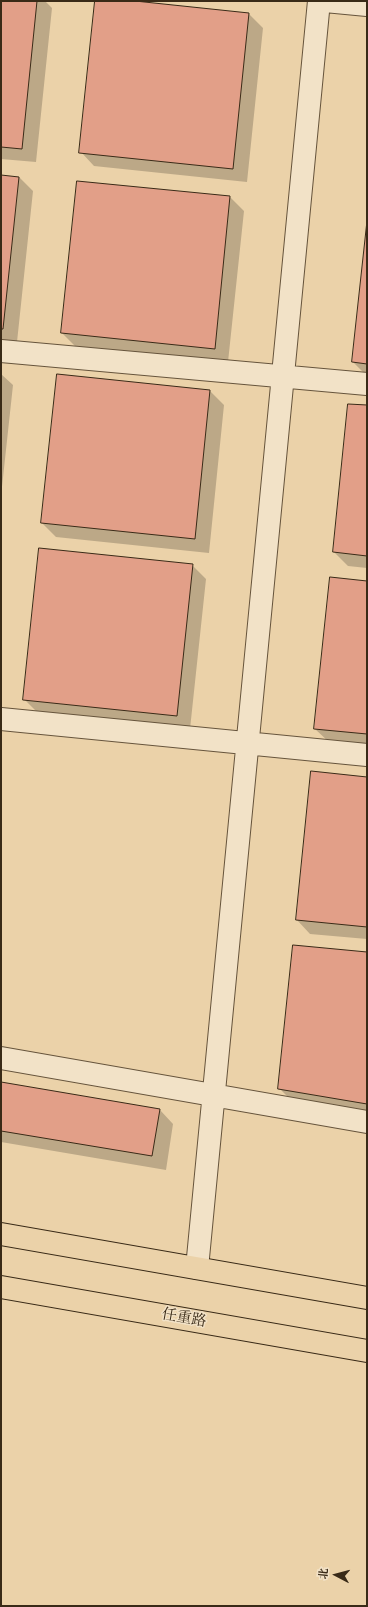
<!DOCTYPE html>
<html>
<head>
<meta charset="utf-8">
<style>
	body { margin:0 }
	#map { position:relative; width:368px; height:1607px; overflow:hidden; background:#ebd2a9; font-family:"IM FELL Double Pica","Noto Serif SC",serif }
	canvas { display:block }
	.frame { position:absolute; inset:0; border:2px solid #392a17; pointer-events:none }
	.north { position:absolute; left:316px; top:1555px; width:40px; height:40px; -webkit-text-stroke:3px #f2e2c7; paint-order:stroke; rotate:276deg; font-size:11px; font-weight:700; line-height:16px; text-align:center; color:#392a17 }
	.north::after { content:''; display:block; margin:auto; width:14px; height:18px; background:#392a17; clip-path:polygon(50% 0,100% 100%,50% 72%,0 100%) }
</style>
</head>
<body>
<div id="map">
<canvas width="368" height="1607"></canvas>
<div class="frame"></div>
<div class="north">北</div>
</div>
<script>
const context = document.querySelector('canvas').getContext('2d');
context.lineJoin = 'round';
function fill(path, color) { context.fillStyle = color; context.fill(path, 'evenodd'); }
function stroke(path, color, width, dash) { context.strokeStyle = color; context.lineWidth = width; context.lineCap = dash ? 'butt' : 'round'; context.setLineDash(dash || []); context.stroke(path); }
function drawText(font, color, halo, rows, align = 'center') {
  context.font = font + ' "IM FELL Double Pica","Noto Serif SC",serif'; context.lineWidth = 3; context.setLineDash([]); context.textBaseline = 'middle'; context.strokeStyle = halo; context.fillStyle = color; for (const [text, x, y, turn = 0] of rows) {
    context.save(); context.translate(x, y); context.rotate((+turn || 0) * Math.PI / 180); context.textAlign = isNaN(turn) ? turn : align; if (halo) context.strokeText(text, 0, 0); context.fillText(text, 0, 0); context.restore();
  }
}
fill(new Path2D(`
	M1 1H45L52 8 36 162 1 159Z
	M96 1H125L249 14 263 28 247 182 94 166 81 152Z
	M1 176 19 177 33 191 17 342 1 341Z
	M77 182 230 197 244 211 228 362 76 347 62 333Z
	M367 230V376L353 362Z
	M1 374 13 385 1 496Z
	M57 376 210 391 224 405 209 553 56 537 42 523Z
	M367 406V568L348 566 334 552Z
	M192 565 206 579 190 729 38 713 24 699Z
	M367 582V746L329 742 315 729Z
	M367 778V939L310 934 297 920Z
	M367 953V1115L293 1102 279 1088Z
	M1 1083 160 1110 173 1124 166 1170 1 1142Z`), '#0003');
const building = new Path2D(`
	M1 1H37L22 149 1 147Z
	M95 1H135L249 13 233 169 79 153Z
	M1 175 19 177 3 329H1Z
	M77 181 230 196 215 349 61 333Z
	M367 221V364L352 362Z
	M57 374 210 390 195 539 41 523Z
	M348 404 367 405V556L333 552Z
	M39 548 193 564 177 716 23 700Z
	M330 577 367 581V734L314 729Z
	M311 771 367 777V927L296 920Z
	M293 945 367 952V1104L278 1089Z
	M1 1082 160 1109 152 1156 1 1131Z`);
fill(building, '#e29f88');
stroke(building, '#392a17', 1);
const minor = new Path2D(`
	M325 1 367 5
	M1 351 367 384
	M1 719 367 755
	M1 1058 367 1122
	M197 1268 319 1`);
const major = new Path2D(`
	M1 1234 367 1298
	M1 1287 367 1351`);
stroke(minor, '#66543c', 24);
stroke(major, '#392a17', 24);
stroke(minor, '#f2e2c7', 22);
stroke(major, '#ebd2a9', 22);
drawText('15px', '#392a17', '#f2e2c7', [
	["任重路",184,1319,10]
]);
</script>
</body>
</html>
